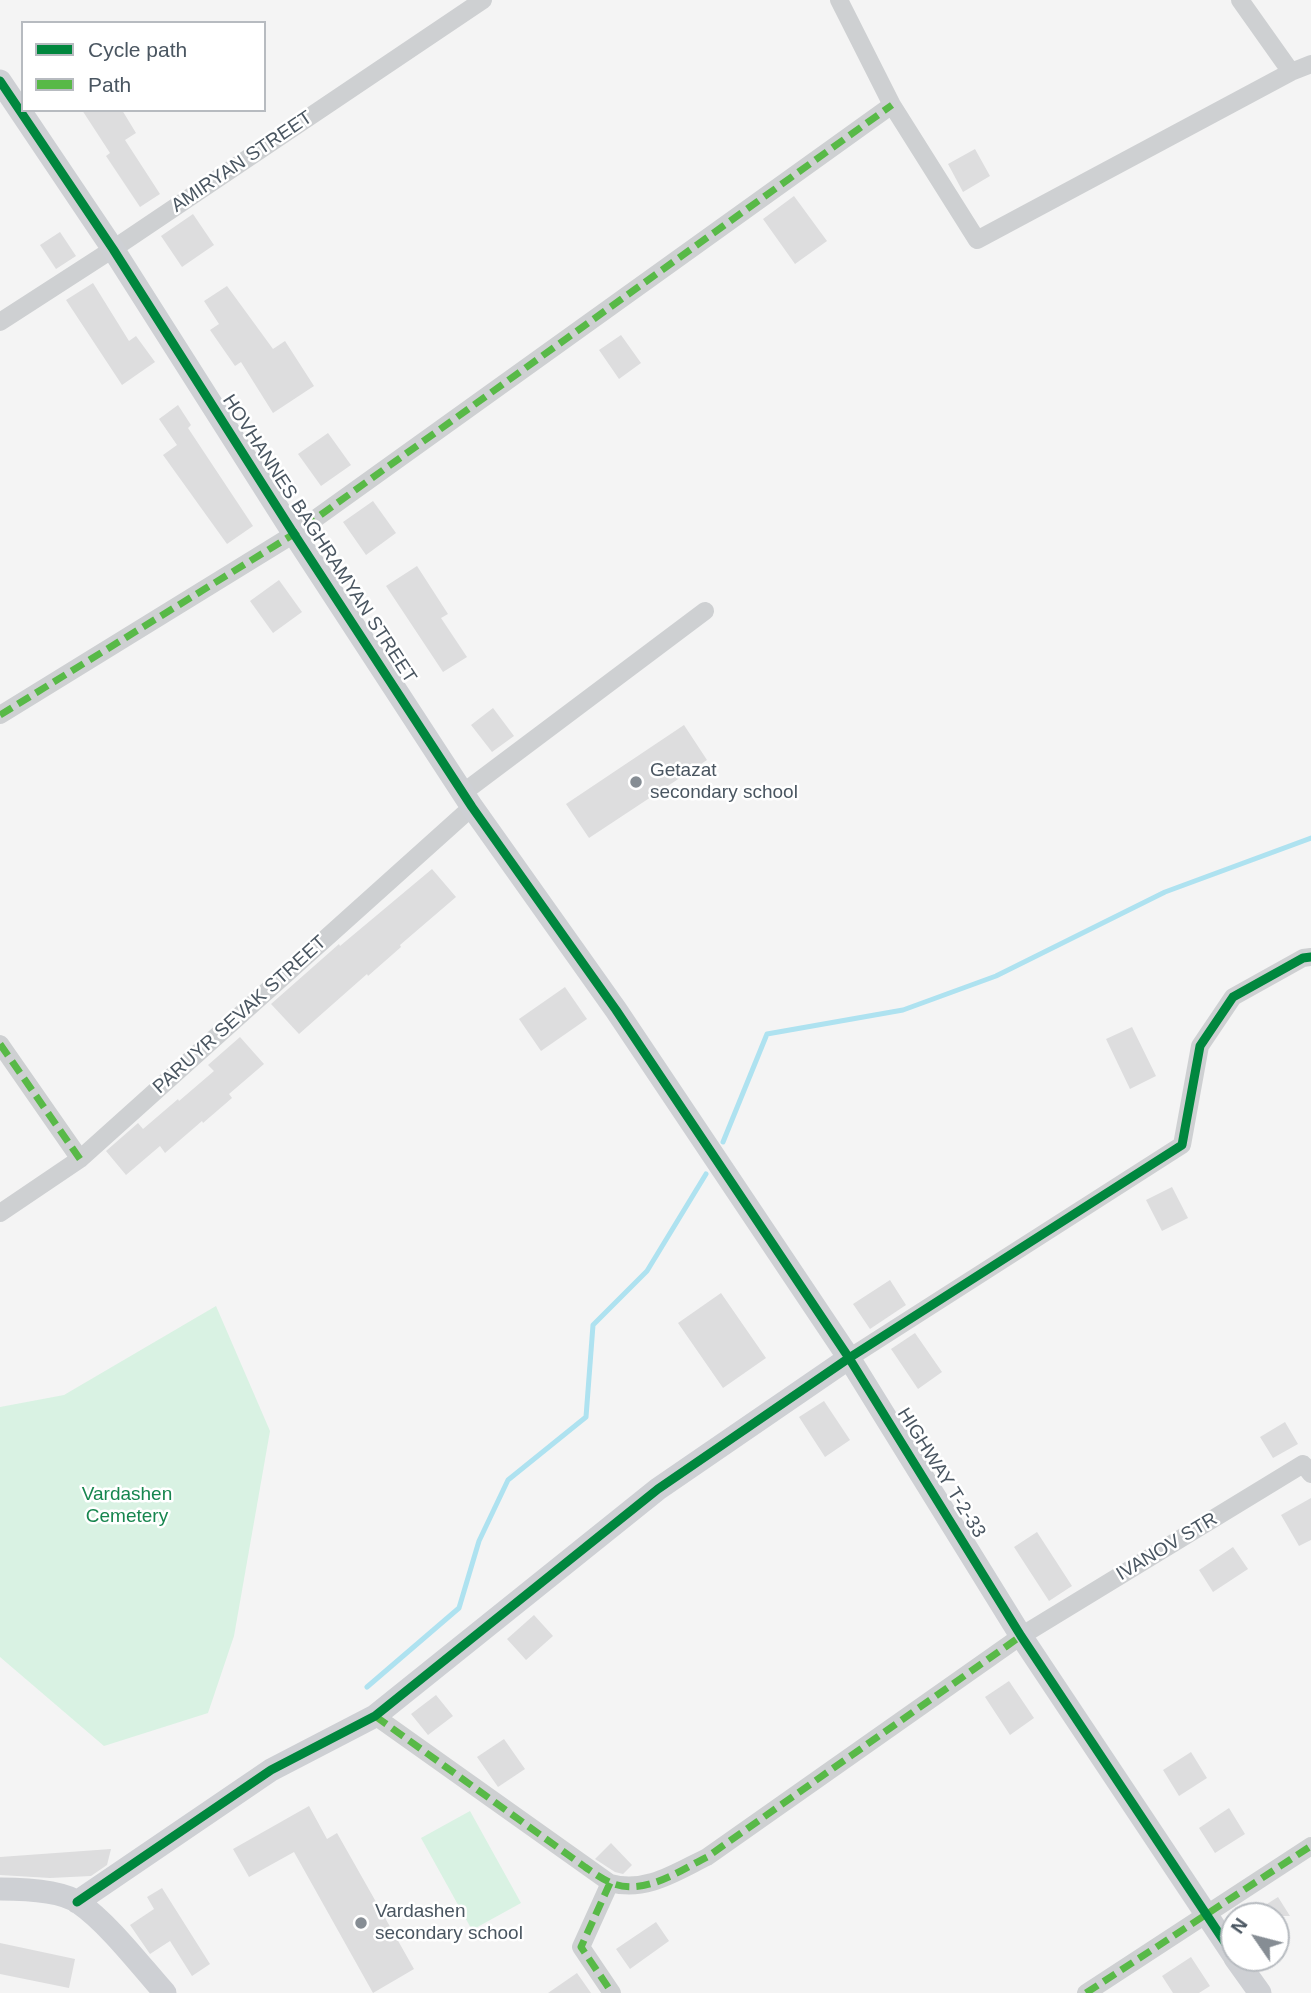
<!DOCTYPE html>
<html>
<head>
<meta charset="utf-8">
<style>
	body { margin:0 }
	#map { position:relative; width:1311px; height:1993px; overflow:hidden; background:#f4f4f4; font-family:Helvetica,sans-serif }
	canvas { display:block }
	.legend { position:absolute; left:21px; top:21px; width:245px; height:91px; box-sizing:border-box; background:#fff; border:2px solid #b7bbc0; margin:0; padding:9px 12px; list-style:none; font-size:21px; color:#4a5661 }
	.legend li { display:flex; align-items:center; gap:14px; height:35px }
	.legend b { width:35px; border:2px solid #b7bbc0 }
	.north { position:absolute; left:1220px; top:1902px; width:70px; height:70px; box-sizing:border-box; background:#fff; border:2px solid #b7bbc0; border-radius:50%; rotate:305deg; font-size:19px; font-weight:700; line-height:28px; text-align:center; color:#4a5661 }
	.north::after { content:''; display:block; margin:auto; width:24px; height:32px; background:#868d94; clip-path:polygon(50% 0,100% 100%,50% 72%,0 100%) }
</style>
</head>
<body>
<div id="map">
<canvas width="1311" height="1993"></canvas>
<ul class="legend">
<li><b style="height:9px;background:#00873e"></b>Cycle path</li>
<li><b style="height:9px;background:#58b947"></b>Path</li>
</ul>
<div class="north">N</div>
</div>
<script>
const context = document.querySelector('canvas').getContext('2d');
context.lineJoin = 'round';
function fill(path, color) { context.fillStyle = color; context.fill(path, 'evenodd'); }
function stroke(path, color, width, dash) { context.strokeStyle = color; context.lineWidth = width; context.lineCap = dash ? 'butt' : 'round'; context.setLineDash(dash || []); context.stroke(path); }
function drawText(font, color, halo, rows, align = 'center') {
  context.font = font + ' Helvetica,sans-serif'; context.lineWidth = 5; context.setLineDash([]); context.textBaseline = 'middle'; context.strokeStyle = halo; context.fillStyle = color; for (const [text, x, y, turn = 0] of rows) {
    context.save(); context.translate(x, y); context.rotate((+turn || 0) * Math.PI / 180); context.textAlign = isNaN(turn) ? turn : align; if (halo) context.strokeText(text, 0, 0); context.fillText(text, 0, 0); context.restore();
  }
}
fill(new Path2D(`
	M216 1306 270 1431 234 1636 208 1713 104 1746 0 1657V1407L64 1395Z
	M470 1811 521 1903 472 1930 421 1838Z`), '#d9f2e3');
stroke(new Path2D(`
	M723 1142 767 1034 903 1010 996 976 1165 892 1311 838
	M367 1687 459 1608 479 1541 508 1480 586 1417 593 1325 647 1271 706 1174`), '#aee2f0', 5);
fill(new Path2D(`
	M82 110H122L136 133 125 140 160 194 140 207 106 156 110 153Z
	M975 149 990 176 963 192 948 164Z
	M794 196 827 241 795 264 763 219Z
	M193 214 214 245 182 267 161 236Z
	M60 232 76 256 56 269 40 245Z
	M93 283 129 341 136 336 155 362 122 385 66 300Z
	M227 286 273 349 285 341 314 386 273 413 241 362 235 366 210 330 219 324 204 301Z
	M621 335 641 363 619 379 599 350Z
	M178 405 191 425 188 428 253 526 227 544 163 455 177 445 159 419Z
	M328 433 351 465 321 486 298 454Z
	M373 501 396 533 366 555 343 522Z
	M417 566 448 614 441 618 467 657 443 672 386 586Z
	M279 580 302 612 273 633 250 601Z
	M493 708 514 736 492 752 471 725Z
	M684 725 707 760 589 838 566 804Z
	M432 869 456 897 400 945 401 947 368 976 367 974 299 1034 271 1004 339 944 340 946Z
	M565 987 587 1019 541 1051 519 1019Z
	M1132 1027 1156 1076 1130 1089 1106 1039Z
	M240 1037 264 1064 229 1094 232 1098 203 1123 202 1121 165 1153 160 1146 126 1175 106 1151 138 1123 143 1129 178 1099 179 1101 214 1071 208 1065Z
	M1172 1187 1188 1218 1162 1231 1146 1200Z
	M890 1280 906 1305 870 1329 853 1304Z
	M721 1293 766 1358 723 1388 678 1323Z
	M915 1333 942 1372 918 1389 891 1349Z
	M824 1401 850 1440 825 1457 799 1417Z
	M1285 1422 1298 1444 1273 1458 1260 1437Z
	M1311 1498V1540L1299 1546 1281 1515Z
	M1037 1532 1072 1586 1049 1601 1014 1547Z
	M1233 1547 1248 1569 1213 1592 1199 1570Z
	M534 1615 553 1636 526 1660 507 1639Z
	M1009 1681 1034 1718 1010 1735 985 1697Z
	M436 1695 453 1716 428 1735 411 1714Z
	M504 1739 525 1769 498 1787 477 1757Z
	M1191 1752 1207 1778 1179 1796 1163 1770Z
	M309 1806 327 1839 337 1833 414 1969 373 1993 294 1852 249 1877 233 1849Z
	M1229 1808 1245 1834 1215 1853 1199 1828Z
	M611 1843 632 1865 623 1874 615 1872 595 1859Z
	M111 1849 107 1865 91 1876 50 1878 0 1875V1857Z
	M162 1888 210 1964 192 1976 170 1941 150 1954 130 1925 154 1909 147 1897Z
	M1278 1897 1290 1916H1248Z
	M656 1922 669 1941 630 1969 616 1949Z
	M0 1943 75 1959 69 1988 0 1974Z
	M1191 1957 1210 1986 1199 1993H1173L1162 1976Z
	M577 1973 591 1993H548Z`), '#ddddde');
stroke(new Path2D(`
	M839 0 892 105 977 240 1291 72 1311 64
	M1240 0 1291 72
	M0 322 113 249 483 0
	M0 715 294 534 892 105
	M464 792 705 611
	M0 1044 80 1159
	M0 1213 80 1159 472 807
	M849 1358 1182 1145 1200 1046 1233 997 1303 958 1311 957
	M375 1716 610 1883C646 1893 676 1872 707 1857L1021 1636 1303 1464 1311 1474
	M610 1883 581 1947 612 1993
	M1086 1993 1311 1846`), '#ced0d2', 18);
stroke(new Path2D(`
	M0 81 113 249 294 534 472 807 616 1010 849 1358 1021 1636 1234 1956
	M0 1889C22 1889 61 1890 79 1903 109 1924 140 1965 165 1993
	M77 1902 271 1770 375 1716 658 1489 849 1358
	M1235 1958 1260 1993`), '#ced0d4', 23);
stroke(new Path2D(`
	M0 715 294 534 892 105
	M0 1044 80 1159
	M375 1716 585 1867C594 1873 603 1880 614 1884 646 1895 679 1871 707 1857L1021 1636
	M610 1883 581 1947 612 1993
	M1086 1993 1311 1846`), '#58b947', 7, [14, 7]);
stroke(new Path2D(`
	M0 81 113 249 294 534 472 807 616 1010 849 1358 1021 1636 1234 1956
	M77 1902 271 1770 375 1716 658 1489 849 1358 1182 1145 1200 1046 1233 997 1303 958 1311 957`), '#00873e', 9);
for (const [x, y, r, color] of [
	[636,782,7,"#868d94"],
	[361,1923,7,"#868d94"]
]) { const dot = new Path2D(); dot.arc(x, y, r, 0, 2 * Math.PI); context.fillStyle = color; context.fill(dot); stroke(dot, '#fff', 2.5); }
drawText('19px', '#4a5661', '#fff', [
	["AMIRYAN STREET",242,162,-34],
	["HOVHANNES BAGHRAMYAN STREET",319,539,57],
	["PARUYR SEVAK STREET",240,1015,-42],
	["HIGHWAY T-2-33",941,1473,58],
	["IVANOV STR",1167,1547,-31]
]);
drawText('19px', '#4a5661', '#fff', [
	["Getazat",650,771],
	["secondary school",650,793],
	["Vardashen",375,1912],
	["secondary school",375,1934]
], 'left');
drawText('19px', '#17864f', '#fff', [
	["Vardashen",127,1495],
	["Cemetery",127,1517]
]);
</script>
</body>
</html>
